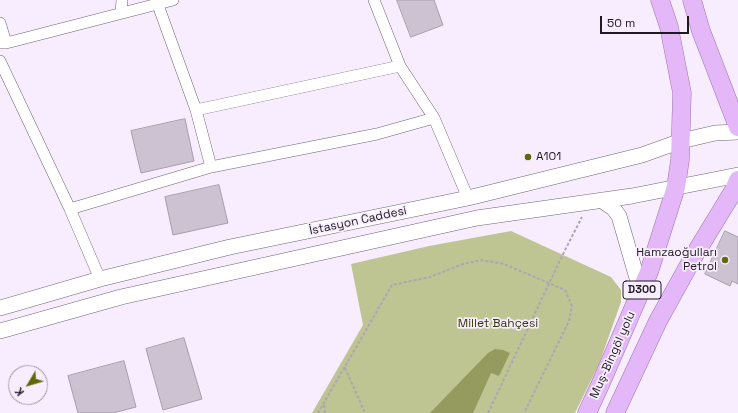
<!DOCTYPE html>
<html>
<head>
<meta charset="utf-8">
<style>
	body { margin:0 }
	#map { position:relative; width:738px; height:413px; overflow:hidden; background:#f8edfe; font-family:"Space Grotesk",sans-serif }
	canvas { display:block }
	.north { position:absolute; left:8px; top:365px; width:40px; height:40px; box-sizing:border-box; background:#f8edfe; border:1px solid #a199a5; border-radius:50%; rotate:232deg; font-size:11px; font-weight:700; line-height:16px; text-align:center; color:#1e1a20 }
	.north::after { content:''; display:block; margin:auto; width:14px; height:18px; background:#626705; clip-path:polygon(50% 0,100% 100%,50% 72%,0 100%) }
	.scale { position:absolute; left:600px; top:16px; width:89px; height:18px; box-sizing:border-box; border:2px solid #1e1a20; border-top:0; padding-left:5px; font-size:12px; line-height:14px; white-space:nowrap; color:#1e1a20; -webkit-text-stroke:3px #f8edfe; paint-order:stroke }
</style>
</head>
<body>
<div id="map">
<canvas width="738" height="413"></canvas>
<div class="north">K</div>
<div class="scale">50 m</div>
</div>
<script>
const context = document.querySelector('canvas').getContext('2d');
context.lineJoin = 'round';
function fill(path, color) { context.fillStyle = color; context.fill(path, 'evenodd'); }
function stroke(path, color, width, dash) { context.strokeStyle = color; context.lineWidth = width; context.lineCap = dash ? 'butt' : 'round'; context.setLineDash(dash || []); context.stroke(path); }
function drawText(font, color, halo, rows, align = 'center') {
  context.font = font + ' "Space Grotesk",sans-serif'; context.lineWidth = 3.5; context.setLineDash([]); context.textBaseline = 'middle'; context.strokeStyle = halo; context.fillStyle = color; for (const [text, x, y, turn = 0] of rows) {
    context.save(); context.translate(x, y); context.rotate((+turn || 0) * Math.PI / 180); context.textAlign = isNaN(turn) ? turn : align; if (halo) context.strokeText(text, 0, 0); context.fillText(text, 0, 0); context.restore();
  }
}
fill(new Path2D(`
	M511 231 611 277 621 290V302L599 364 575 413H312L363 325 351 264 429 246Z`), '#bfc592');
fill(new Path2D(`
	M495 349 503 350 510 353 499 376 491 373 473 413H430L488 353Z`), '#959a5f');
const building = new Path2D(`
	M397 0H434L443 25 411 37Z
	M185 119 194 161 141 173 131 131Z
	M219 185 228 223 173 235 165 197Z
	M725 231 738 237V284L732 281 730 286 705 274Z
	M184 338 202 399 163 410 146 349Z
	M124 361 136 407 113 413H78L68 376Z`);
fill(building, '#cdc2d2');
stroke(building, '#a79dad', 1);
const minor = new Path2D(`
	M374 0 400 66 434 118 468 198
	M158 5 196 110 211 167
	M121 13 122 0
	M0 23 6 43
	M0 43H6L18 40 173 0
	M0 61 70 209 100 279
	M196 110 400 66
	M70 209 211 167 377 134 434 118`);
const secondary = new Path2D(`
	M601 200 613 208 619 216 641 292
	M0 308 100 279 230 247 468 198 642 155 681 141 715 133 738 132
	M0 331 121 297 477 218 632 196 738 175`);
const trunk = new Path2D(`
	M692 0 701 31 738 127
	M587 413 600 385 649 272 676 187 680 160 682 93 669 27 660 0
	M615 413 658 321 695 254 734 190 738 180`);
stroke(minor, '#6f6573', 12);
stroke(secondary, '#6f6573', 16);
stroke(trunk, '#9a74ac', 19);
stroke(new Path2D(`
	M345 368 365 413
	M324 405 325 413
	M318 413 392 285 430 277 463 264 482 260 504 264 565 290 572 306 569 321 524 413
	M488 413 562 256 582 217`), '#aea5b2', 2, [3, 2]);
stroke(minor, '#fff', 11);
stroke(secondary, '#fff', 15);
stroke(trunk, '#e4b7f8', 18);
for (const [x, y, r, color] of [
	[528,157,4,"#626705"],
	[725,260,4,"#626705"]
]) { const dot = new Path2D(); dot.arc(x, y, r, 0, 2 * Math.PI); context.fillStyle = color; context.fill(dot); stroke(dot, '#f8edfe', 1.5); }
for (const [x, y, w] of [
	[642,290,38]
]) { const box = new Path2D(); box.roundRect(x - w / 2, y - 9, w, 18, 3); context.fillStyle = '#f8edfe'; context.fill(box); stroke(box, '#1e1a20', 1); }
drawText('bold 11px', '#1e1a20', null, [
	["D300",642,290]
]);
drawText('12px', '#1e1a20', '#f8edfe', [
	["A101",536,157],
	["Hamzaoğulları",717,253,"right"],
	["Petrol",717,267,"right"]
], 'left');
drawText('12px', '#1e1a20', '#f8edfe', [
	["İstasyon Caddesi",358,221,-12],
	["Muş-Bingöl yolu",613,355,-66]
]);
drawText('12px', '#343706', '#f8edfe', [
	["Millet Bahçesi",498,324]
]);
</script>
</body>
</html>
